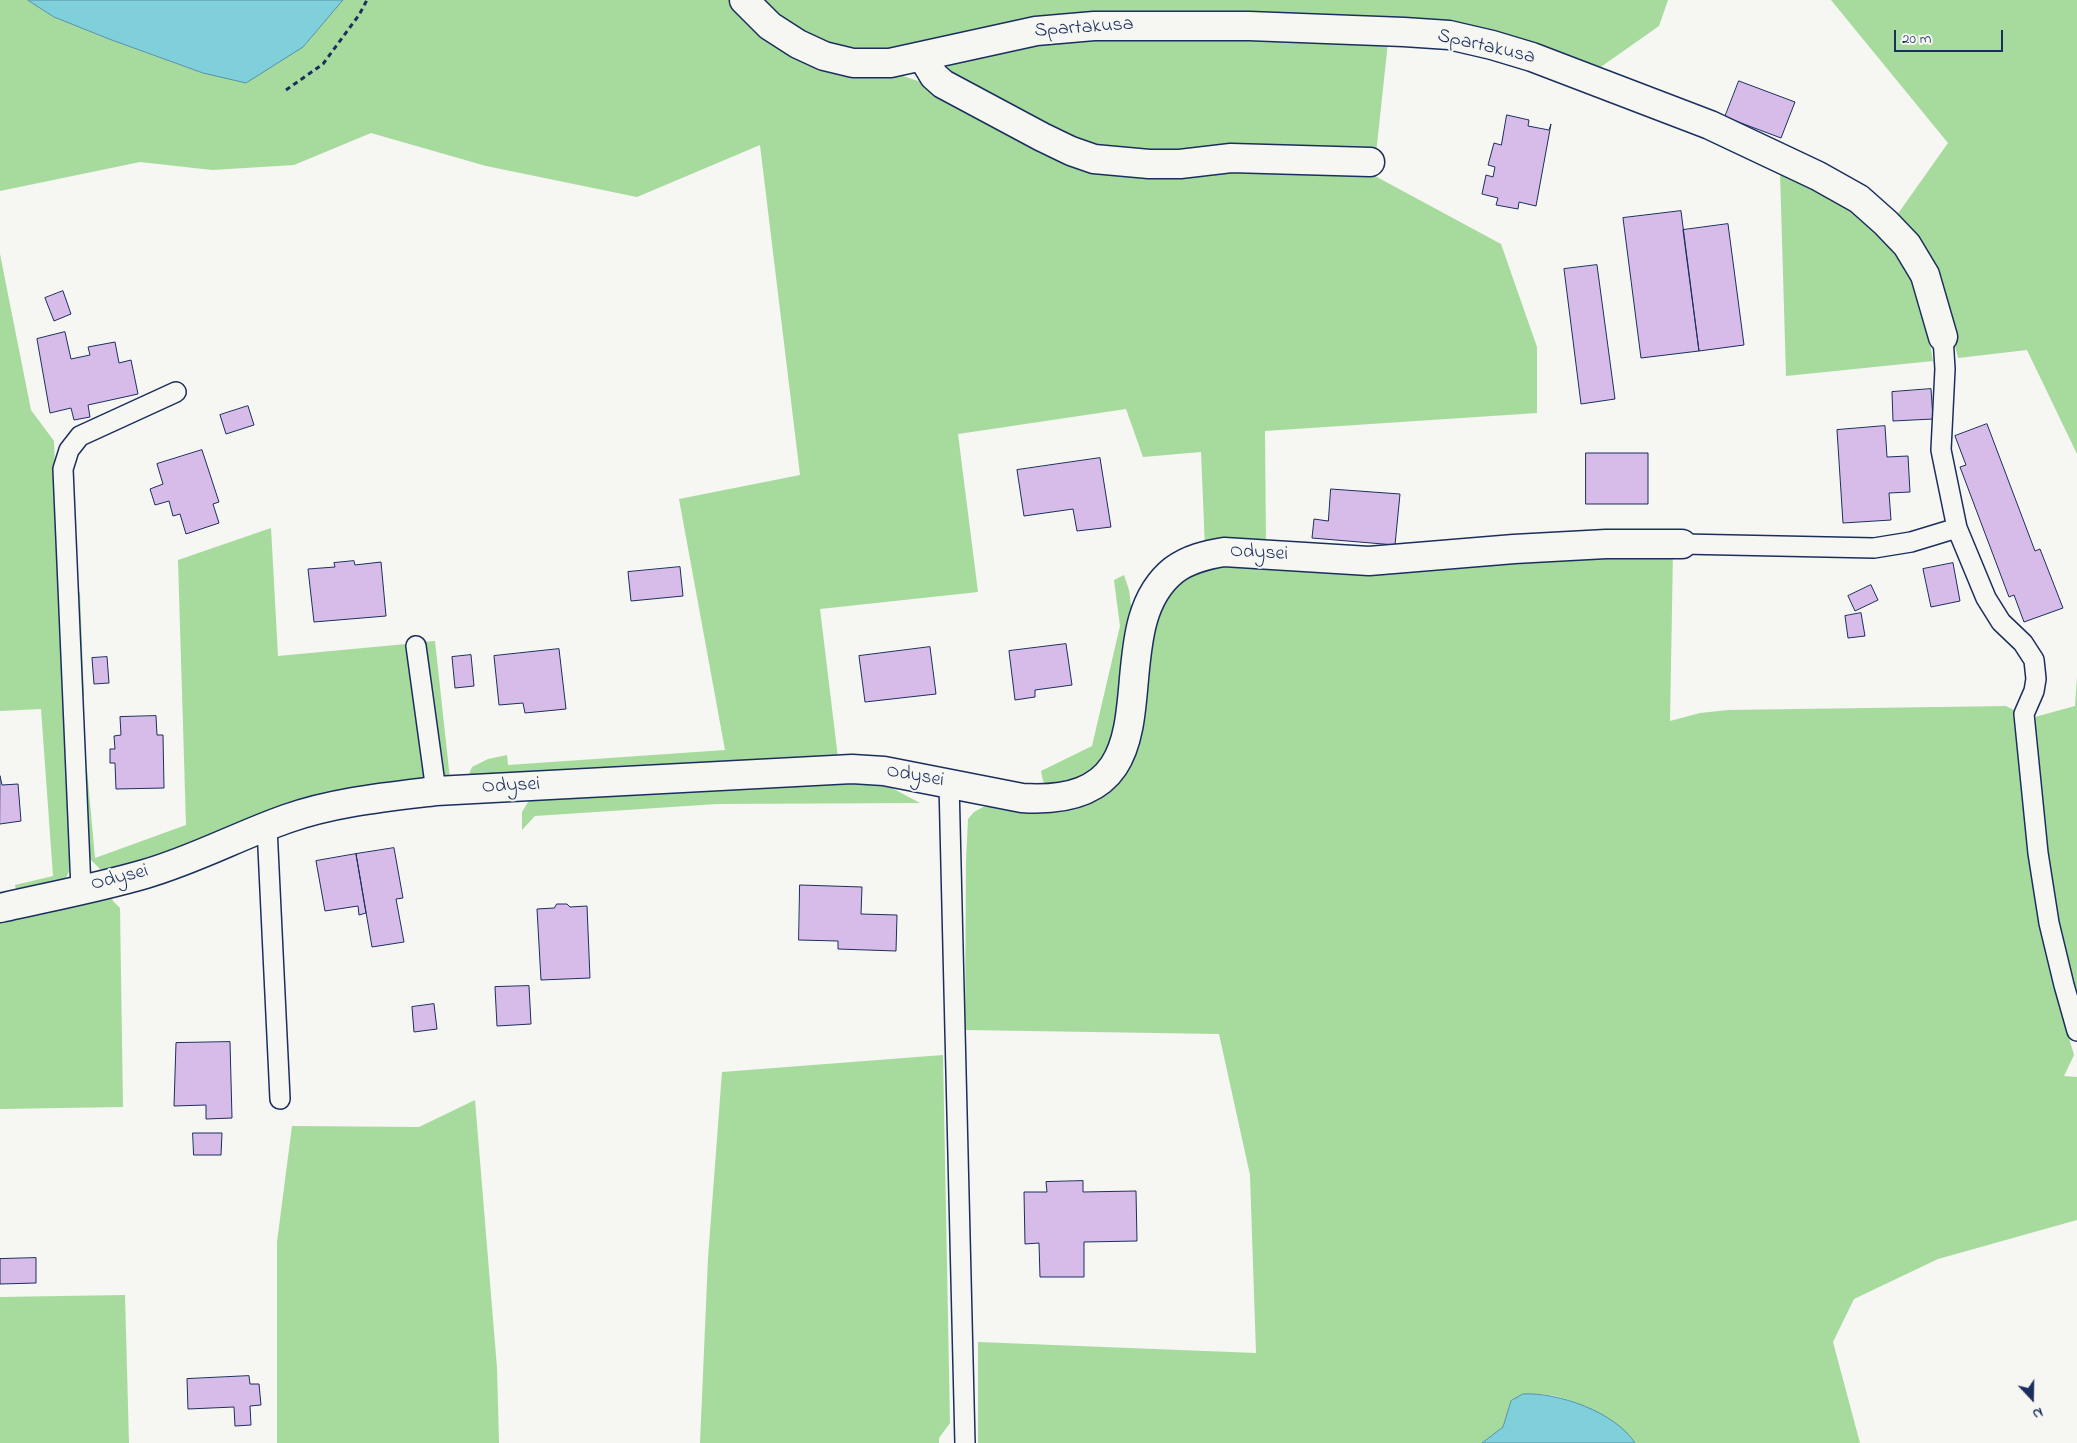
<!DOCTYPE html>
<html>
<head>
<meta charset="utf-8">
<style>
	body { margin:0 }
	#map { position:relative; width:2077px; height:1443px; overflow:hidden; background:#f6f6f2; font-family:"Indie Flower",sans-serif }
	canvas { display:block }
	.north { position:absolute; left:2007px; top:1373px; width:50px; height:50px; -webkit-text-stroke:4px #f6f6f2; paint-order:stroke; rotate:159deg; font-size:14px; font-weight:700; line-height:20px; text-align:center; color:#1b2f5e }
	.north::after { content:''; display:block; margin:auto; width:18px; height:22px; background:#1b2f5e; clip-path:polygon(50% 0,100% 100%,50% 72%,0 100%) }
	.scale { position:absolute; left:1894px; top:30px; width:109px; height:22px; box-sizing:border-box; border:2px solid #1b2f5e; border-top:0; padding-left:6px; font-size:15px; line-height:18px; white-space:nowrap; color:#1b2f5e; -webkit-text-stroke:4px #f6f6f2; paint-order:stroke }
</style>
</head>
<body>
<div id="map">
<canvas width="2077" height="1443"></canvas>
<div class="north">N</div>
<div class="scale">20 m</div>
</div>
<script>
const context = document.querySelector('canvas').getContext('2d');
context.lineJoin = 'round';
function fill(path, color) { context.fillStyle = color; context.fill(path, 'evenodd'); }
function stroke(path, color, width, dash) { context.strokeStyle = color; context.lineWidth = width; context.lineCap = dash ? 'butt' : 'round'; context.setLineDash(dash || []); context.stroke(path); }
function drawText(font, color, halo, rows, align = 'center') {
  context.font = font + ' "Indie Flower",sans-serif'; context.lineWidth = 4; context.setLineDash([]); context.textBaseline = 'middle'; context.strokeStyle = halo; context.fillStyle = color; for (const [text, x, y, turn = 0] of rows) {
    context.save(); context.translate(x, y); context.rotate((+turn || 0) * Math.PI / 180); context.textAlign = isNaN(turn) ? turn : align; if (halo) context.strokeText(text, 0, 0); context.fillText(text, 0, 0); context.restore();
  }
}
fill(new Path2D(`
	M0 0H28L54 17 109 39 203 73 303 47 343 0H736L765 30 924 83 1037 144 1374 169 1375 176 1501 244 1537 347V413L1265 431 1266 547 1205 548 1201 452 1143 457 1126 409 958 434 978 592 820 609 838 758 473 780 469 774 472 767 488 759 507 755 508 765 725 750 679 499 800 475 760 145 637 197 486 166 371 133 294 165 212 170 140 162 0 191Z
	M755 0H1668L1659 26 1595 71 1321 23 895 52 825 49Z
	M1831 0H2077V454L2027 350 1958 358 1937 276 1897 215 1948 143Z
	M1082 34 1388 42 1376 154 1093 151 950 75 947 65 953 57Z
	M1780 172 1845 202 1896 249 1922 298 1933 361 1786 376Z
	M0 254 31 410 54 441 70 846C70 853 71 860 70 867 67 890 36 892 17 897L15 885 53 876 41 709 0 711Z
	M271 528 278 656 406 644 426 775 413 782 111 871 100 869 89 858 81 759 86 758 95 858 186 825 178 560Z
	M1673 551 1670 721 1700 713 1728 710 2006 706 2018 712 2041 924 2055 990 2074 1055 2064 1076 2077 1077V1220L1938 1259 1854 1299 1833 1342 1860 1443H1635C1630 1434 1621 1429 1612 1423 1584 1404 1544 1383 1511 1401L1503 1427 1482 1443H978V1342L1256 1353 1250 1175 1219 1034 965 1030 966 860 968 819 974 812 983 807 997 806 1120 778 1130 765 1137 748 1144 678 1158 612 1183 579 1209 565Z
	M1124 575 1129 590 1132 613 1131 636 1123 708 1106 756 1083 780 1049 787 1043 781 1041 771 1092 746 1120 626 1114 580Z
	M80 592 84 696H79L75 595Z
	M435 641 450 779 443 780 423 642Z
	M2077 677V991C2050 901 2041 810 2031 718L2075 706Z
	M856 780 890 787 920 803 717 804 535 816 522 830V812L531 797Z
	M110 893 113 901 120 908 123 1107 0 1109V918Z
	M943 1055 950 1423 939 1438V1443H700L708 1258 722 1072Z
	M475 1100 497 1368 499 1443H277V1242L292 1126 419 1127Z
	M125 1295 129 1443H0V1297Z`), '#a6db9d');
const water = new Path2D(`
	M28 0H343L303 47 246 83 203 73 109 39 54 17Z
	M1523 1394C1558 1392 1615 1412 1635 1443H1482L1503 1427 1511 1401Z`);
fill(water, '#7fd0db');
stroke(water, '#5790a9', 1);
const building = new Path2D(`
	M1739 81 1795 102 1781 138 1725 117Z
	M1507 115 1529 120 1528 126 1549 130 1551 124 1536 206 1519 202 1518 209 1496 205 1498 198 1482 194 1486 175 1493 177 1495 167 1488 165 1494 143 1501 145Z
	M1681 211 1699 351 1641 358 1623 218Z
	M1728 224 1744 345 1699 351 1683 230Z
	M1597 265 1615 399 1581 404 1564 269Z
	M63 291 71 314 54 321 45 298Z
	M65 332 71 359 90 355 88 347 115 342 119 363 131 360 138 394 88 405 90 417 74 420 71 408 50 413 37 339Z
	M1931 389 1933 419 1893 421 1892 392Z
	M248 406 254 425 226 434 220 415Z
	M1987 424 2035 551 2040 549 2063 608 2024 622 2014 595 2009 597 1960 467 1966 465 1955 436Z
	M1885 426 1887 457 1908 456 1910 492 1889 493 1891 520 1843 523 1837 430Z
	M202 450 219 502 213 504 219 523 186 534 180 514 173 516 169 501 155 505 150 489 163 484 157 464Z
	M1586 453H1648V504H1586Z
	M1100 458 1111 527 1077 531 1073 509 1024 516 1017 470Z
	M1331 489 1400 494 1395 545 1312 538 1314 519 1328 521Z
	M354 561 355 565 381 562 386 616 314 622 308 569 335 567 334 563Z
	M1953 563 1960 601 1931 607 1923 569Z
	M680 567 683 596 631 601 628 572Z
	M1871 585 1878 600 1855 611 1848 596Z
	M1861 613 1865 636 1848 638 1845 616Z
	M1066 644 1072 685 1035 690V697L1015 700 1009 651Z
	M930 647 936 694 865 702 859 656Z
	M559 649 566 709 525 713 523 703 499 705 494 656Z
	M471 655 474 686 455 688 452 657Z
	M107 657 109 683 94 684 92 658Z
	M156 716 157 735H163L164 788 116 789 115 763H110V749H115L114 736 121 735 120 717Z
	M0 776 2 785 18 784 21 821 0 824Z
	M394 848 403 898 396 899 404 942 372 947 356 854Z
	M356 854 366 913 359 915 358 906 325 911 316 861Z
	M800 885 862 887 861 914 897 915 896 951 838 949V941L799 940Z
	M557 904H567L570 907 587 906 590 978 541 980 537 909 554 908Z
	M529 986 531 1024 497 1026 495 987Z
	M434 1004 437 1029 414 1032 412 1007Z
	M230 1042 232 1118 206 1119V1105L174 1106 176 1043Z
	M193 1133H222L221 1155H194Z
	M1083 1181V1192L1136 1191 1137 1241 1084 1242V1277H1040L1039 1243 1025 1244 1024 1192H1047L1046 1182Z
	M36 1258V1283L0 1284V1259Z
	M249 1376 250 1384H259L261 1405 250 1406 251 1425 235 1426 234 1407 188 1409 187 1379Z`);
fill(building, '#d7bcea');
stroke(building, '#1b2f5e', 1);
const service = new Path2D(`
	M1943 337 1945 369 1941 450 1957 528
	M1682 544 1874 548 1911 542 1957 528 1986 598 2001 622 2023 643 2034 660 2036 679 2034 691 2024 714 2038 853 2049 923 2064 985 2077 1031
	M416 646 436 791
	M949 783 965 1443
	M267 827 280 1099
	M81 889 63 469 69 450 80 436 176 392`);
const minor = new Path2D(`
	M744 0 770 26 798 44 824 56 853 63H890L1036 31 1094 26H1249L1404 32 1449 35 1492 45 1532 57 1710 125 1818 176 1859 199 1886 223 1907 245 1925 275 1943 337
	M922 56 934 76 943 84 1042 137 1071 151 1094 159 1149 164H1180L1231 158 1370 162
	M0 908C48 897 97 888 145 874 194 860 238 836 286 819 334 802 386 797 436 791L852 769 884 771 1022 798C1191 809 1092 635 1174 570 1189 559 1206 555 1224 552L1369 561 1514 549 1606 544H1682`);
stroke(service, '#1b2f5e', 22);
stroke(minor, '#1b2f5e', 31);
stroke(new Path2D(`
	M286 90 323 64 359 15 367 0`), '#1b2f5e', 3, [5, 4]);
stroke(service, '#f6f6f2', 19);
stroke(minor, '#f6f6f2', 28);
drawText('20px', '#1b2f5e', '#f6f6f2', [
	["Spartakusa",1084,29,-4],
	["Spartakusa",1486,48,13],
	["Odysei",1259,554,3],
	["Odysei",915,777,10],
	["Odysei",511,787,-3],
	["Odysei",120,879,-14]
]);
</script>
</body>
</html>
